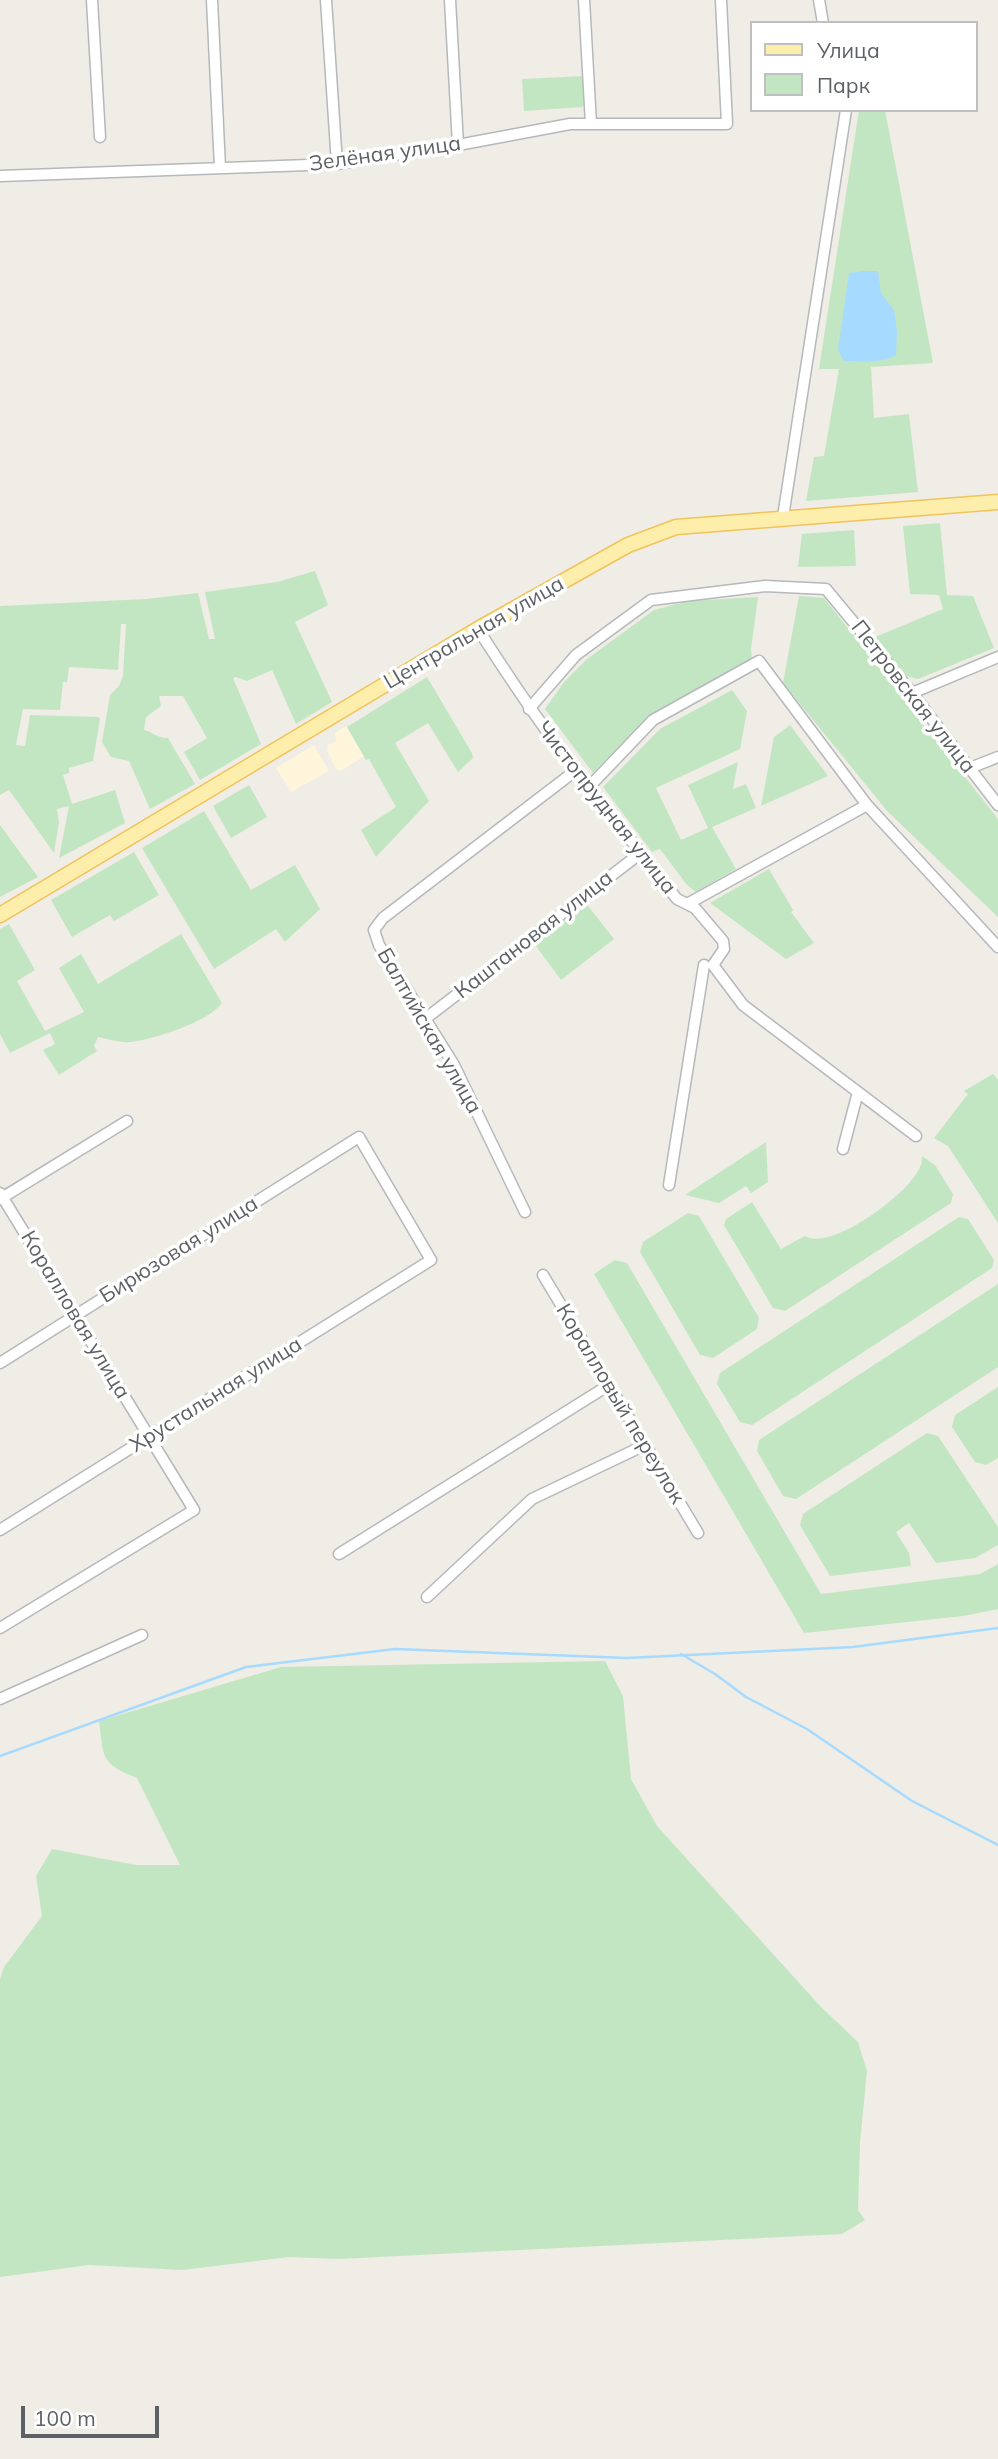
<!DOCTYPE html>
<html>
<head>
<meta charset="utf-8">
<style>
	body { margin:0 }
	#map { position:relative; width:998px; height:2459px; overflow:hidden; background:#efede5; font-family:Mulish,sans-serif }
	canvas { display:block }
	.legend { position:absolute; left:750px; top:21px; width:228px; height:91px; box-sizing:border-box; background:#fff; border:2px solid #bec0c1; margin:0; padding:9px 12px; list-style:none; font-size:21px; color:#5d6165 }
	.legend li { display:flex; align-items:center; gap:14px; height:35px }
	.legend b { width:35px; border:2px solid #bec0c1 }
	.scale { position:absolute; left:21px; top:2406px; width:138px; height:32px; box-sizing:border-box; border:4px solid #5d6165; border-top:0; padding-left:9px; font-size:21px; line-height:24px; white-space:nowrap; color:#5d6165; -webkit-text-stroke:5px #fff; paint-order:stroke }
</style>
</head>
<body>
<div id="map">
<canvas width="998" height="2459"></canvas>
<ul class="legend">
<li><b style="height:9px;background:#feeeab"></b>Улица</li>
<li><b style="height:19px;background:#c3e6c2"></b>Парк</li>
</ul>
<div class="scale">100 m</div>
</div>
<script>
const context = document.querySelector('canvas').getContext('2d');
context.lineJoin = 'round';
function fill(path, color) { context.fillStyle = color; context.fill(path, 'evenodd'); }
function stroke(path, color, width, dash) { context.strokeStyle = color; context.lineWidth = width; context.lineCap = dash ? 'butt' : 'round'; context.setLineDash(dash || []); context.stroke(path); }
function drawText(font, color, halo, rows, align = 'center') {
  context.font = font + ' Mulish,sans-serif'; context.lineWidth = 7; context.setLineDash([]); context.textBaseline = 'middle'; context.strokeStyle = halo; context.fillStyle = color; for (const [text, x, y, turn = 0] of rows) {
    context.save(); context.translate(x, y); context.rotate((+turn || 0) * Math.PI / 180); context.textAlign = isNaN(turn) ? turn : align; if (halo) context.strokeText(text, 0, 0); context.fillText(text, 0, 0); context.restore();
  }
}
fill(new Path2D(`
	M346 726 364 756 341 771 336 769 327 750 328 745 336 741 335 733Z
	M314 745 329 771 291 792 276 768Z`), '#fef5db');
fill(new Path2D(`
	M585 76 587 102 582 107 524 111 522 79Z
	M859 110H885L933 363 871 367 874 418 909 414 918 492 806 501 814 457 824 456 839 369H819Z
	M940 523 947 595 973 596 994 648 918 679 906 676 875 637 943 609 939 595 910 594 903 526Z
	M854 530 856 566 798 567 802 534Z
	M315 571 328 605 295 622 332 702 296 724 272 670 247 681 236 677 233 678 261 744 200 780 184 752 207 738 183 696H159L161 706 146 717 144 730C153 732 159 739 168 738L195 784 150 809 129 761 111 757 102 742 110 695 119 686 123 676 126 624H121L118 670 69 667 67 682H63L60 710 23 709 16 745 25 746 30 715 98 717 100 719 93 761 69 768V773L63 775 72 804 115 790 125 823 59 858 69 806 57 809 59 822 54 853 9 790 0 795V606L146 599 198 593 209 639H215L205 592 277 582Z
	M799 596 824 598 998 819V917L888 812 783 683Z
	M758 597 751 649 752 661 650 715 593 773 545 709 564 682 587 659 654 610 688 601Z
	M427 677 472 753 473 758 458 772 428 723 395 743 429 801 376 857 361 830 396 807 369 759 366 760 347 727Z
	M732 690 747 711 740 749 656 788 681 840 708 828 688 785 738 762 733 789 746 784 756 808 712 827 736 869 696 892 687 885 660 849 652 852 603 787 660 729Z
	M790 725 828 776 761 806 774 737Z
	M249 785 267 817 231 838 213 806Z
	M204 811 251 890 295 865 320 909 285 942 276 929 214 969 142 848Z
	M0 825 38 877 0 897Z
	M134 852 159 895 114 921 110 915 72 937 51 900Z
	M769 869 793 910 791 912 814 943 786 959 710 903Z
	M585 902 614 939 561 980 533 942Z
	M9 924 35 970 17 981 45 1031 84 1012 59 968 81 954 98 984 181 934 222 1003C208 1022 155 1039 131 1042 121 1043 108 1039 98 1037L94 1046 97 1051 59 1075 43 1050 55 1044 50 1033 10 1053 0 1034V929Z
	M993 1074 998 1080V1223L948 1146 934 1138 968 1094 964 1091Z
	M766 1142 768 1182 751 1193 746 1186 719 1203 685 1195Z
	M922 1156 935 1165 953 1194 951 1203 785 1311 773 1308 724 1225 726 1219 752 1202 781 1249 805 1236C831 1252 910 1193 920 1167 922 1164 922 1160 922 1156Z
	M688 1213 699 1216 759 1318 757 1329 713 1358 700 1355 640 1252 643 1242Z
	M959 1217 968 1219 994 1260 992 1268 752 1425 740 1422 717 1384 720 1373Z
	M615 1260 627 1263 821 1594 980 1574 998 1564V1609L963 1616 804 1633 594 1274Z
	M998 1284V1367L796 1499 783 1496 757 1451 759 1440Z
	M998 1387V1458L986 1465 975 1462 952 1427 955 1415Z
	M927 1433 938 1436 998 1527V1545L975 1558 936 1563 909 1523 896 1532 909 1553 911 1566 830 1576 800 1525 803 1514Z
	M605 1661 623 1696 631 1779 657 1826 821 2007 858 2042 867 2071 860 2143 858 2210 865 2220 842 2234 339 2259 289 2257 182 2270 89 2265 0 2277V1979L4 1967 42 1916 36 1876 52 1849 136 1865H180L137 1778C100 1763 104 1758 99 1721L281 1667Z`), '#c3e6c2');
fill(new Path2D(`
	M863 271H878L881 293 894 310 897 331 896 355C882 364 860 361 844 361L838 350 849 273Z`), '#a6dafe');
stroke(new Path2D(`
	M681 1654 715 1674 746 1697 807 1729 912 1801 998 1845
	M0 1756 246 1667 395 1649 627 1658 853 1647 998 1628`), '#a6dafe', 2.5);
const minor = new Path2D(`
	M92 0 100 137
	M212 0 220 168
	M326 0 337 164
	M450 0 458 145
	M584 0 591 124
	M819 0 823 23
	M0 176 337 164 458 145 570 124H727L721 0
	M783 517 846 110
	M478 629C508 676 539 722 573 767 605 810 641 851 673 894L677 899 695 908 723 941 724 949 713 965 743 1005 916 1136
	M912 693 998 657
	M529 709 576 655 651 600 765 586 826 589 912 693 998 805
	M970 768 998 757
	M589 787 653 720 759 661 867 805 998 947
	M689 903 867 805
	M425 1019 642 852
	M843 1149 858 1092
	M669 1185 704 965
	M0 1193 194 1510 0 1628
	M0 1199 127 1121
	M525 1212 454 1065 379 945 374 930 383 918 575 771
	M543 1275 698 1533
	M0 1363 359 1137 431 1260 0 1530
	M339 1554 609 1385
	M427 1597 532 1499 645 1445
	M0 1699 142 1635`);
const major = new Path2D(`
	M0 915 478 629 628 545 676 527 998 502`);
stroke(minor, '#b5b8bc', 13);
stroke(major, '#f1c35c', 17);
stroke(minor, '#fff', 10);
stroke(major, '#feeeab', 14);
drawText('21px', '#5d6165', '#fff', [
	["Зелёная улица",385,154,-8],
	["Центральная улица",474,633,-30],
	["Петровская улица",913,697,52],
	["Чистопрудная улица",606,808,52],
	["Каштановая улица",534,935,-38],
	["Балтийская улица",429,1031,60],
	["Бирюзовая улица",179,1250,-32],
	["Коралловая улица",75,1315,59],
	["Хрустальная улица",216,1395,-32],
	["Коралловый переулок",620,1404,59]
]);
</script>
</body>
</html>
